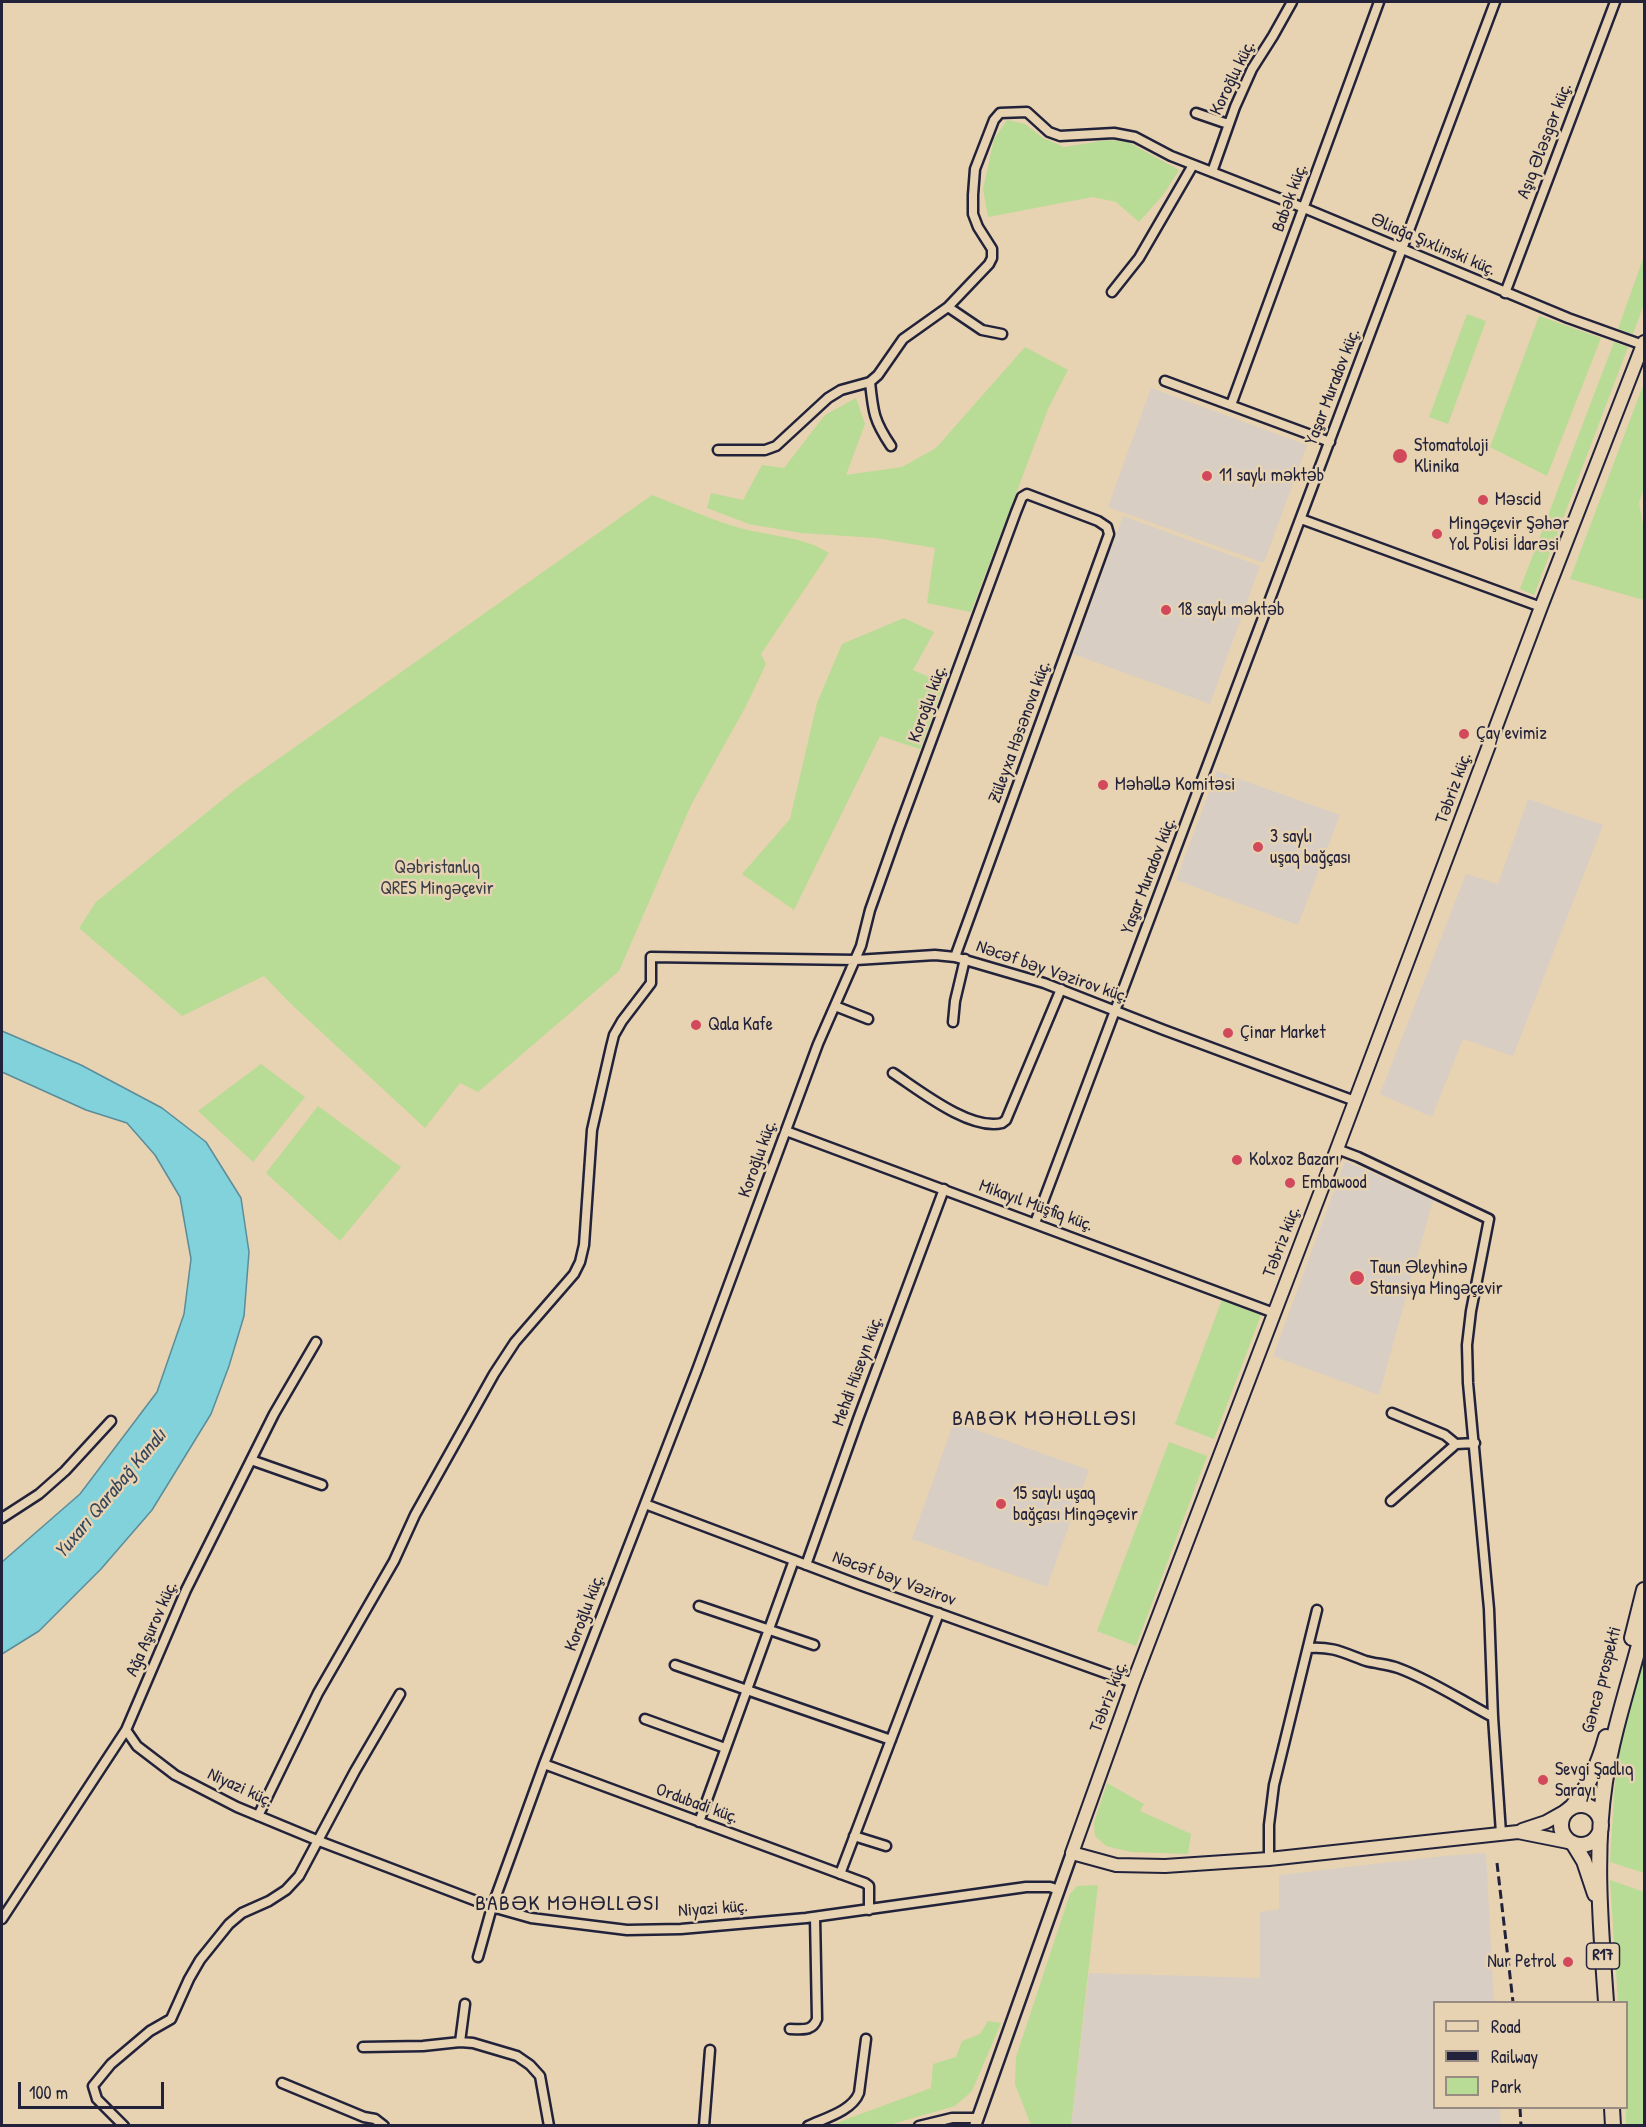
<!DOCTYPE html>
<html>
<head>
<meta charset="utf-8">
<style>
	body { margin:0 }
	#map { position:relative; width:1646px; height:2127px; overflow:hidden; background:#e7d3b1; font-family:"Patrick Hand",sans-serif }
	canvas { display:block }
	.frame { position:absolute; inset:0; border:3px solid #22223b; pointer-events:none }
	.legend { position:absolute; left:1433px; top:2001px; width:195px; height:108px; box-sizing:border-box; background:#e7d3b1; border:2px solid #988c82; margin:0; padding:8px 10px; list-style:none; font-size:18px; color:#22223b }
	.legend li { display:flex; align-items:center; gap:12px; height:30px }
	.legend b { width:30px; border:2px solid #988c82 }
	.scale { position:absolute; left:18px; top:2082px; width:146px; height:27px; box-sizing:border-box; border:3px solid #22223b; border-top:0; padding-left:8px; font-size:18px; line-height:21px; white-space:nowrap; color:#22223b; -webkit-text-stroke:4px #e7d3b1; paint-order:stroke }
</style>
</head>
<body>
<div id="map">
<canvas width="1646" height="2127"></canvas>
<div class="frame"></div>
<ul class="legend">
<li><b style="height:8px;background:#e7d3b1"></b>Road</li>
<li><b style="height:8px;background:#22223b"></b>Railway</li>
<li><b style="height:16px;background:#b8db95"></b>Park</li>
</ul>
<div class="scale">100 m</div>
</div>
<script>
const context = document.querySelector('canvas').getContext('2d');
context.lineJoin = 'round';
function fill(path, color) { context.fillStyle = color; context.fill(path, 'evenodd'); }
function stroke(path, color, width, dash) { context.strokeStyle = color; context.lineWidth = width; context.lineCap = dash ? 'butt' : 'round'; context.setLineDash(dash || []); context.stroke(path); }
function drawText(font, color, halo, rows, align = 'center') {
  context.font = font + ' "Patrick Hand",sans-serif'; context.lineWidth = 5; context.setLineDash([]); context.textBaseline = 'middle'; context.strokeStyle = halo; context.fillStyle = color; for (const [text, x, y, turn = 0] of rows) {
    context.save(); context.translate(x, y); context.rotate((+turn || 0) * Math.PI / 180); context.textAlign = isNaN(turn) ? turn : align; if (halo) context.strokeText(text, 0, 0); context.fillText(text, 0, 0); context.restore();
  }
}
fill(new Path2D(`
	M1151 388 1307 445 1264 563 1108 507Z
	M1123 516 1260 566 1210 704 1073 654Z
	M1217 771 1340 815 1298 925 1176 880Z
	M1528 799 1603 825 1513 1056 1463 1039 1432 1117 1380 1094 1466 874 1498 884Z
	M1345 1161 1433 1200 1379 1395 1273 1356Z
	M954 1422 1089 1470 1047 1587 912 1539Z
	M1486 1853 1494 2002H1434V2108H1500L1501 2125 1071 2126 1089 1973 1260 1978V1912L1279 1909V1875L1444 1856Z`), '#d8cec4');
fill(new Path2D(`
	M1007 120 1025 124 1043 138 1064 147 1108 140 1128 142 1179 170 1163 195 1139 222 1116 202 1093 197 988 217 983 189 994 139Z
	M1644 256V304L1633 334 1618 329Z
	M1467 314 1486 321 1448 424 1429 417Z
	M1539 316 1601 338 1547 476 1490 447Z
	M1614 342 1628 347 1534 595 1520 589Z
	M1025 347 1068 370 1048 409 971 612 927 603 935 548 876 538 801 533 749 524 707 508 711 493 743 500 762 465 784 468 825 415 856 398 865 424 846 475 902 467 936 448Z
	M1644 383V488L1639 503 1644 530V600L1570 579Z
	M652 495C681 506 718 523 748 530 777 537 804 537 829 553L761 654 766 664 746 706 691 805 619 971 478 1092 460 1083 425 1128 291 1004 264 976 182 1016 79 928 96 902 237 788Z
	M904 618 934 632 913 670 944 684 920 749 880 736 794 910 742 874 790 819 817 703 842 644Z
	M261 1064 305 1097 253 1162 198 1111Z
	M318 1106 401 1167 340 1241 266 1173Z
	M1222 1300 1261 1315 1214 1439 1175 1424Z
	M1169 1442 1207 1456 1136 1646 1097 1631Z
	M1644 1643V1873L1610 1862 1617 1748Z
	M1107 1783 1144 1804 1140 1811 1191 1834 1188 1854 1131 1852 1106 1846 1095 1836 1094 1823Z
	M1610 1880 1644 1892V2125H1626V2002H1618Z
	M1098 1885 1071 2125H1031L1015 2084 1016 2057 1070 1894 1077 1886Z
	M988 2021 1001 2023 972 2091 955 2106 889 2125H831L931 2088 933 2064 956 2057 962 2041 980 2034Z`), '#b8db95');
const water = new Path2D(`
	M2 1031 81 1065 162 1108 206 1142 241 1198 249 1252 244 1316 229 1366 211 1414 152 1510 101 1569 39 1631 2 1654V1562L80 1494 157 1392 184 1314 191 1259 180 1197 155 1155 127 1123 86 1110 2 1072Z`);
fill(water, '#81d2da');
stroke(water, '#5b8c9a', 1.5);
const minor = new Path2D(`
	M1196 113 1228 124
	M1212 172 1235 107 1252 69 1273 36 1292 2
	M1112 292 1139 258 1193 165
	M1505 293 1615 2
	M948 307 982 330 1002 334
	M1165 381 1330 442
	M870 382C873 412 874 421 891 446
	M1231 405 1379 2
	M718 450H765L776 446 828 398 841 390 870 382 878 375 903 339 948 307 989 264 992 258V249L978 227 973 214V195L975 169 994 120 1000 113 1027 112 1049 132 1060 136 1114 133 1135 137 1171 156 1304 208 1568 318 1643 345
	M1301 519 1541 607
	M835 1006 868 1019
	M953 1022 955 1001 965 959
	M893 1073C919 1090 970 1131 1002 1123L1006 1120 1061 989
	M786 1131 1274 1313
	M1337 1149 1358 1157 1489 1219 1471 1311 1467 1345 1468 1383 1489 1609 1493 1717 1501 1833
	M1035 1223 1495 2
	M1392 1413 1445 1435 1456 1444
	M251 1460 322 1485
	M1391 1501 1456 1444 1475 1443
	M645 1504 857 1584 1133 1683
	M2 1518 39 1494 65 1471 111 1421
	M806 1565 858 1419 944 1189
	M699 1606 814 1645
	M1308 1648C1333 1646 1344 1653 1366 1661 1377 1664 1388 1664 1398 1668 1431 1680 1462 1701 1493 1717
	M675 1665 891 1740
	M645 1719 725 1748
	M126 1730 137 1746 175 1775 237 1807 319 1841 492 1907 531 1918 627 1930 681 1929 806 1918 1026 1887H1050L1059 1890
	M544 1764 865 1883 869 1886V1910
	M258 1816 318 1693 394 1561 415 1515 494 1374 515 1342 574 1274 580 1262 584 1245 592 1130 611 1047 614 1035 622 1021 651 983V957L856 960 935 955 955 957 1044 983 1164 1030 1355 1101
	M699 1822 794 1560
	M854 1836 886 1846
	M1269 1859V1825L1274 1785 1317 1610
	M840 1874 939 1613
	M2 1919 126 1730 186 1590 274 1414 316 1342
	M478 1957 492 1907 544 1764 697 1370 818 1044 861 946 870 910 898 831 1016 512 1022 497 1027 494 1098 521 1107 527 1109 534 955 957
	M790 2029C802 2029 812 2032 817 2019L815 1917
	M460 2042 465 2004
	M363 2047 423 2046 460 2042 473 2043 517 2056 530 2065 540 2076 549 2126
	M282 2083 364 2117 375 2119 384 2126
	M124 2126 97 2099 93 2086 111 2064 150 2031 171 2019 189 1979 200 1960 229 1924 242 1913 269 1901 286 1890 299 1876 355 1771 400 1694
	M704 2126 710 2050
	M808 2126C825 2118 852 2111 859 2093L866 2039
	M919 2126 952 2118H978`);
const tertiary = new Path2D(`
	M975 2126 1072 1853`);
const secondary = new Path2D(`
	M1522 1830 1546 1822 1571 1808
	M1573 1843 1518 1832 1269 1859 1165 1866 1116 1865 1072 1853 1133 1683 1337 1149 1541 607 1644 342`);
const primary = new Path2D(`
	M1632 1638 1644 1590
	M1561 1825a20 20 0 1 1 40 0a20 20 0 1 1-40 0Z
	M1571 1808C1588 1788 1599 1763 1606 1737
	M1573 1843 1584 1861 1595 1894
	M1606 2002C1601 1929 1594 1855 1605 1782 1613 1730 1631 1678 1644 1626
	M1612 2108 1613 2126`);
stroke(minor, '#22223b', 13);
stroke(tertiary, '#22223b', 15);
stroke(secondary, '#22223b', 16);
stroke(primary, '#22223b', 18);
stroke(minor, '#e7d3b1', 8);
stroke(tertiary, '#e7d3b1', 10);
stroke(secondary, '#e7d3b1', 12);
stroke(primary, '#e7d3b1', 14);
stroke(new Path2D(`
	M1497 1863 1513 2002
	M1520 2108 1521 2126`), '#22223b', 3, [9, 4.5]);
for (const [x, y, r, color] of [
	[1400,456,8,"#d1495b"],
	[1207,476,6,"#d1495b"],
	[1483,500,6,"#d1495b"],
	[1437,534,6,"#d1495b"],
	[1166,610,6,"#d1495b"],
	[1464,734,6,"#d1495b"],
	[1103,785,6,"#d1495b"],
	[1258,847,6,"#d1495b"],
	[696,1025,6,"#d1495b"],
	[1228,1033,6,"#d1495b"],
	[1237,1160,6,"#d1495b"],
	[1290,1183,6,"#d1495b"],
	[1357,1278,8,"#d1495b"],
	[1001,1504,6,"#d1495b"],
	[1543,1780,6,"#d1495b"],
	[1568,1962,6,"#d1495b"]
]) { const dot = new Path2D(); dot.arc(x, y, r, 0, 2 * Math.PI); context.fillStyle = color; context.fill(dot); stroke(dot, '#e7d3b1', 2); }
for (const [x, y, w] of [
	[1603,1956,33]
]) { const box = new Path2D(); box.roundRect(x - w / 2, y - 13, w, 26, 4.5); context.fillStyle = '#e7d3b1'; context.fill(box); stroke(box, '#22223b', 1.5); }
drawText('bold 16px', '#22223b', null, [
	["R17",1603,1956]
]);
drawText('18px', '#22223b', '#e7d3b1', [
	["Koroğlu küç.",1233,78,-64],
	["Aşıq Ələsgər küç.",1545,141,-69],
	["Babək küç.",1290,198,-70],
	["Əliağa Şıxlinski küç.",1433,245,23],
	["Yaşar Muradov küç.",1333,387,-69],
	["Koroğlu küç.",928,704,-70],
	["Züleyxa Həsənova küç.",1020,732,-70],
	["Təbriz küç.",1454,788,-70],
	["Yaşar Muradov küç.",1149,876,-69],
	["Nəcəf bəy Vəzirov küç.",1052,972,19],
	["Koroğlu küç.",758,1159,-70],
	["Mikayıl Müşfiq küç.",1036,1206,20],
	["Təbriz küç.",1282,1242,-69],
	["Mehdi Hüseyn küç.",858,1371,-70],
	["Nəcəf bəy Vəzirov",894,1579,20],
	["Koroğlu küç.",585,1613,-69],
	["Ağa Aşurov küç.",152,1629,-66],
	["Gəncə prospekti",1602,1680,-75],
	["Təbriz küç.",1109,1697,-69],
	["Niyazi küç.",240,1788,25],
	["Ordubadi küç.",697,1804,20],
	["Niyazi küç.",713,1909,-4]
]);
drawText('18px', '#22223b', '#e7d3b1', [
	["Stomatoloji",1414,446],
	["Klinika",1414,467],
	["11 saylı məktəb",1219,476],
	["Məscid",1495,500],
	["Mingəçevir Şəhər",1449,524],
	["Yol Polisi İdarəsi",1449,545],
	["18 saylı məktəb",1178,610],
	["Çay evimiz",1476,734],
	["Məhəllə Komitəsi",1115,785],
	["3 saylı",1270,837],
	["uşaq bağçası",1270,858],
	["Qala Kafe",708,1025],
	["Çinar Market",1240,1033],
	["Kolxoz Bazarı",1249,1160],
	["Embawood",1302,1183],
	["Taun Əleyhinə",1370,1268],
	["Stansiya Mingəçevir",1370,1289],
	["15 saylı uşaq",1013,1494],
	["bağçası Mingəçevir",1013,1515],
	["Sevgi Şadlıq",1555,1770],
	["Sarayı",1555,1791],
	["Nur Petrol",1556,1962,"right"]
], 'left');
drawText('18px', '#383e48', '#e7d3b1', [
	["Qəbristanlıq",437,868],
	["QRES Mingəçevir",437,889]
]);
drawText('italic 20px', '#35455b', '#e7d3b1', [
	["Yuxarı Qarabağ Kanalı",111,1494,-50]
]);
context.letterSpacing = '1.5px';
drawText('21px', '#22223b', '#e7d3b1', [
	["BABƏK MƏHƏLLƏSI",1045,1419],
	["BABƏK MƏHƏLLƏSI",568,1904]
]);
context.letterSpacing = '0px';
</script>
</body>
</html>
